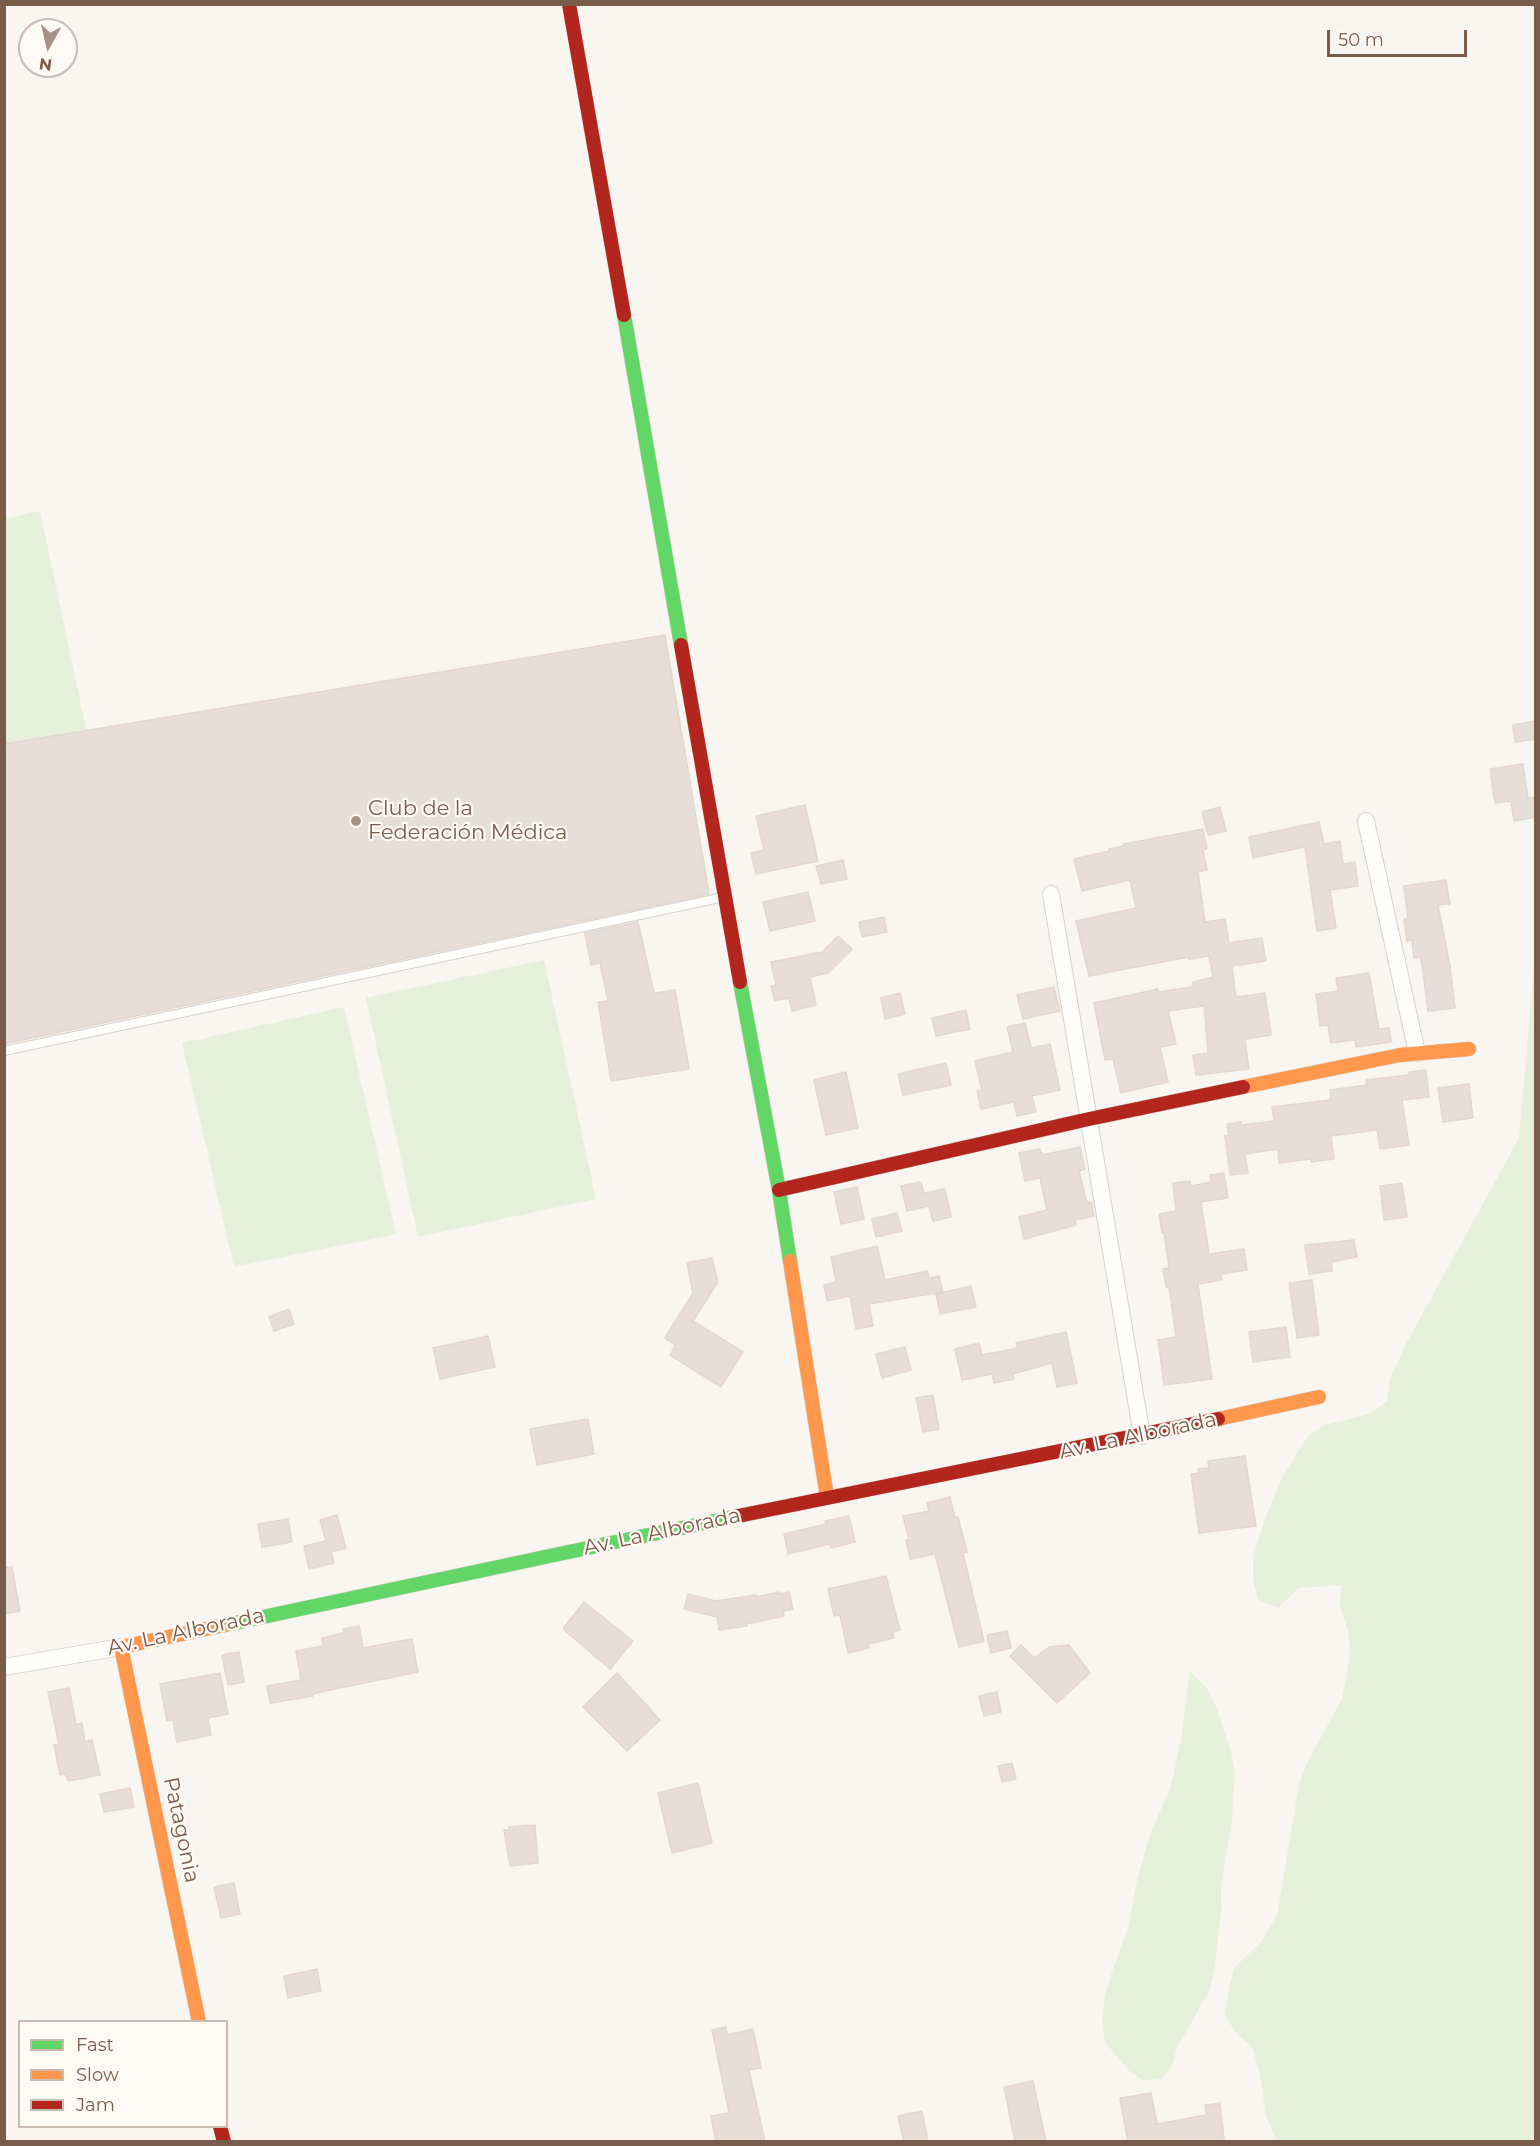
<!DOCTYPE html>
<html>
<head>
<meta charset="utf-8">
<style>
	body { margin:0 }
	#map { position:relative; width:1540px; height:2146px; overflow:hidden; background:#f9f5f0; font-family:Montserrat,sans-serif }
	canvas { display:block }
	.frame { position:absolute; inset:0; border:6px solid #7a5c4d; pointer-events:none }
	.legend { position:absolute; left:18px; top:2020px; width:210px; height:108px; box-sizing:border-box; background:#fffaf3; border:2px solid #cabbb1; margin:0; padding:8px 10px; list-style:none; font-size:18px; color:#7a5c4d }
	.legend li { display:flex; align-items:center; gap:12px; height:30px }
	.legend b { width:30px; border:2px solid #cabbb1 }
	.north { position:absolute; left:18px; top:18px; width:60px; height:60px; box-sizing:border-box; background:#fffaf3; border:2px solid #cabbb1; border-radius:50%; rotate:188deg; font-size:16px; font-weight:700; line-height:24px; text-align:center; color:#7a5c4d }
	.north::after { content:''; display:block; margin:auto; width:21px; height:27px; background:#a69286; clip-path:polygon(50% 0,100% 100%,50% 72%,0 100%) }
	.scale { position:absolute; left:1327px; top:30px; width:140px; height:27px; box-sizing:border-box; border:3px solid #7a5c4d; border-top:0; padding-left:8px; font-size:18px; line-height:21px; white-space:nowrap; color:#7a5c4d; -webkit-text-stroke:4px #fffaf3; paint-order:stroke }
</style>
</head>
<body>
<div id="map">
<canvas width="1540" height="2146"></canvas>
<div class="frame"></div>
<ul class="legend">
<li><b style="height:8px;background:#63d668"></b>Fast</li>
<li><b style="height:8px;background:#ff974d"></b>Slow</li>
<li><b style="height:8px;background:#b3261e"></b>Jam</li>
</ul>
<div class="north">N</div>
<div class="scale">50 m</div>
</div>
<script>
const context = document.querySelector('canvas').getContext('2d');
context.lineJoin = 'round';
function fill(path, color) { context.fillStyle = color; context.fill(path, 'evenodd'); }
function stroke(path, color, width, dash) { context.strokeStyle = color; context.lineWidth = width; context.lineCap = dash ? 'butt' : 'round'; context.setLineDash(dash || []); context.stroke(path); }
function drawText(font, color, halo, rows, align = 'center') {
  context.font = font + ' Montserrat,sans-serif'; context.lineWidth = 4.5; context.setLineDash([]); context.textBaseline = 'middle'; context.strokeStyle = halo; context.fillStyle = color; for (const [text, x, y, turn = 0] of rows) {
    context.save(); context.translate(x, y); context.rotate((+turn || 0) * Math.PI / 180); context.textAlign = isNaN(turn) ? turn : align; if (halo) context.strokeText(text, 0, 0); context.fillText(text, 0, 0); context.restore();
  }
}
fill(new Path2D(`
	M40 511 89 743 4 759V519Z
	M1535 956V2141H1277L1266 2116 1259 2070 1252 2047 1236 2033 1225 2016 1229 1987 1235 1967 1261 1942 1277 1915 1299 1784 1307 1763 1342 1699 1350 1655 1348 1631 1340 1606 1341 1585 1299 1588 1279 1607 1259 1601 1253 1581V1557L1266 1516 1284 1474 1308 1436 1325 1425 1370 1414 1387 1401 1390 1379 1406 1344 1519 1138Z
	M544 960 596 1199 418 1237 366 998Z
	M344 1007 396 1234 234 1267 182 1043Z
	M1190 1671 1206 1687 1216 1707 1231 1752 1235 1775 1232 1819 1221 1886V1910L1215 1966 1210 1989 1177 2048 1171 2068 1161 2079 1143 2080 1129 2071 1105 2042 1102 2019 1105 1995 1112 1972 1128 1928 1137 1881 1143 1858 1150 1835 1171 1786 1181 1740Z`), '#e7f0db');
const building = new Path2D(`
	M665 635 709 894 4 1044V744Z
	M1536 721V739L1515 742 1513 725Z
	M1523 764 1528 798 1536 797V817L1514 821 1511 801 1495 803 1490 769Z
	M805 805 818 861 756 874 751 853 764 850 756 816Z
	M1220 807 1226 831 1208 835 1202 812Z
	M1319 822 1324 844 1340 841 1343 864 1355 862 1358 886 1330 890 1336 928 1317 931 1305 847 1253 858 1249 837Z
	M1203 829 1207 849 1203 850 1207 870 1198 872 1205 922 1225 919 1229 943 1262 938 1266 961 1232 966 1236 997 1265 993 1271 1035 1245 1039 1249 1069 1196 1075 1193 1055 1208 1053 1204 1006 1168 1011 1176 1044 1160 1047 1168 1082 1121 1093 1113 1059 1105 1060 1094 1003 1158 989V992L1193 987V982L1213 977 1209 956 1189 959V957L1089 976 1076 921 1136 908 1130 880 1082 891 1074 859 1110 851 1109 849 1124 846V844Z
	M843 860 847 879 821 884 816 866Z
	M1446 880 1450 904 1438 905 1450 966 1455 1008 1428 1011 1421 957 1414 958 1412 940 1407 941 1404 919 1408 918 1404 886Z
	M808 892 815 921 770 931 763 902Z
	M884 917 887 932 862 937 859 922Z
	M638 922 654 993 675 990 689 1069 611 1081 598 1002 608 1001 600 963 591 965 585 933Z
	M838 936 852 949 828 973 810 977 816 1005 792 1011 789 998 775 1001 771 986 776 985 771 962 822 952Z
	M1369 973 1379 1029 1389 1028 1391 1042 1356 1047 1355 1040 1331 1043 1328 1025 1320 1026 1316 994 1338 991 1336 978Z
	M1054 987 1060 1011 1023 1019 1017 995Z
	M900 993 905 1014 885 1019 881 998Z
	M966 1010 970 1029 936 1036 932 1018Z
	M1025 1023 1031 1048 1050 1044 1060 1090 1032 1096 1036 1112 1017 1116 1014 1102 981 1109 977 1091 982 1090 975 1061 1013 1052 1007 1027Z
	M946 1063 951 1085 903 1095 898 1074Z
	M1426 1070 1429 1097 1402 1100 1409 1145 1380 1149 1377 1130 1331 1136 1334 1159 1311 1162V1159L1279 1163 1278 1149 1245 1154 1248 1173 1230 1175 1225 1136H1229L1227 1124 1241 1122V1125L1274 1121 1272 1107 1331 1100 1330 1090 1367 1085 1366 1080 1409 1075V1072Z
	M846 1072 858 1128 826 1135 814 1080Z
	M1469 1084 1473 1118 1443 1122 1438 1088Z
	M1080 1147 1085 1169 1079 1171 1087 1203 1092 1202 1094 1216 1075 1220 1076 1225 1024 1239 1019 1217 1047 1210 1040 1178 1025 1181 1019 1153 1040 1149 1042 1155Z
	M1224 1173 1228 1198 1201 1202 1209 1254 1244 1249 1247 1270 1221 1274 1222 1280 1198 1284 1212 1379 1164 1385 1158 1340 1176 1337 1169 1286 1166 1287 1163 1269 1169 1268 1164 1233H1162L1159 1214 1176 1211 1173 1183 1190 1181 1191 1186 1211 1182 1210 1175Z
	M921 1182 924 1193 945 1189 951 1217 933 1221 929 1206 907 1211 901 1186Z
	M1402 1183 1407 1217 1384 1220 1380 1186Z
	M857 1187 864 1219 841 1224 834 1192Z
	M897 1213 902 1231 876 1237 872 1219Z
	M1354 1240 1357 1257 1331 1262 1332 1271 1309 1274 1305 1245Z
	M877 1246 885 1280 927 1271 929 1278 939 1276 943 1292 869 1304 873 1326 856 1329 850 1296 827 1301 824 1285 836 1282 831 1257Z
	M712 1258 718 1282 693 1321 743 1352 721 1387 670 1355 676 1345 665 1338 693 1293 687 1263Z
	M1312 1280 1319 1335 1297 1338 1289 1283Z
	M971 1286 976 1307 940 1314 936 1294Z
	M289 1309 294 1324 274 1331 269 1317Z
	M1286 1327 1290 1357 1253 1362 1249 1332Z
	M1066 1332 1077 1383 1057 1387 1052 1363 1013 1374 1014 1379 994 1383 992 1374 962 1380 955 1349 979 1343 982 1355 1018 1348 1016 1343Z
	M488 1336 495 1367 440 1379 433 1348Z
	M905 1347 911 1370 882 1378 876 1354Z
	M933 1395 939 1429 923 1432 916 1398Z
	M588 1419 594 1454 537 1465 530 1429Z
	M1245 1456 1256 1526 1199 1533 1191 1474 1199 1473 1198 1469 1209 1468 1208 1461Z
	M950 1497 955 1518 958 1517 967 1552 963 1553 984 1641 959 1647 935 1554 910 1559 906 1540H909L903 1516 929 1511 927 1503Z
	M337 1515 346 1548 331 1552 334 1563 309 1569 304 1546 326 1541 320 1520Z
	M849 1516 855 1542 831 1548 830 1544 788 1554 784 1534 826 1524 825 1521Z
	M288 1519 292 1542 262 1547 258 1524Z
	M4 1567H12L20 1611 4 1614Z
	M886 1576 900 1630 893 1632 894 1638 868 1644 869 1648 848 1653 840 1615 834 1616 828 1589Z
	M779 1592V1594L789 1592 793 1609 783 1611 784 1616 746 1624 747 1626 719 1630 717 1617 684 1609 688 1594 715 1601 756 1595V1597Z
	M584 1602 633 1641 610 1669 564 1630V1627Z
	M359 1626 363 1648 412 1639 418 1672 330 1690 313 1694V1696L270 1703 267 1686 301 1680 296 1651 323 1646 322 1638 344 1633 343 1629Z
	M1007 1631 1011 1648 991 1653 987 1635Z
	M1021 1645 1034 1658 1049 1647 1069 1645 1090 1673 1057 1703 1010 1656Z
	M239 1652 244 1682 228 1685 222 1655Z
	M220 1673 228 1714 208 1718 211 1735 177 1742 173 1720 167 1721 160 1684Z
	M617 1673 660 1720 627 1751 583 1707Z
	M69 1688 76 1725 82 1723 85 1742 92 1740 100 1775 68 1781 66 1774 60 1775 54 1745 59 1744 48 1692Z
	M997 1692 1001 1712 984 1716 979 1696Z
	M1012 1763 1016 1779 1002 1782 998 1766Z
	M698 1783 712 1843 672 1853 658 1793Z
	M130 1788 134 1807 104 1812 100 1794Z
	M535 1825 538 1863 510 1866 504 1830H509V1827Z
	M234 1883 240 1914 221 1918 214 1887Z
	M317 1969 321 1991 288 1998 284 1976Z
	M726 2027 727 2035 753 2029 761 2068 749 2070 765 2142H716L711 2116 729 2113 712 2030Z
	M1033 2081 1046 2142H1015L1004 2087Z
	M1151 2093 1157 2124 1206 2115 1205 2105 1220 2103 1224 2140 1128 2142 1120 2098Z
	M922 2111 928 2142H904L898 2116Z`);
fill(building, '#e6ded7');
stroke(building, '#e2d8d2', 1.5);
const lane = new Path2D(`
	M4 1051 724 897`);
const street = new Path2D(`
	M1366 821 1417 1053
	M1051 894 1142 1436
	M4 1667 121 1647`);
const fast = new Path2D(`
	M624 315 681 645
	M740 982 779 1190 790 1261
	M225 1625 738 1516`);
const slow = new Path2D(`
	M1243 1087 1400 1055 1469 1049
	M790 1261 827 1497
	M1218 1419 1319 1397
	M199 2022 121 1647 225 1625`);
const jam = new Path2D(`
	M569 4 624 315
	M681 645 740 982
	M779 1190 1089 1119 1243 1087
	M738 1516 1218 1419
	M220 2126 224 2142`);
stroke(lane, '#d7d1cb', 10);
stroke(street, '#d7d1cb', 18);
stroke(fast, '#d9d2cb', 15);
stroke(slow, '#d9d2cb', 15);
stroke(jam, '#d9d2cb', 15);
stroke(lane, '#fefefd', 8);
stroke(street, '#fefefd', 16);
stroke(fast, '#63d668', 14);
stroke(slow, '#ff974d', 14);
stroke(jam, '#b3261e', 14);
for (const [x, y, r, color] of [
	[356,821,6,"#a69286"]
]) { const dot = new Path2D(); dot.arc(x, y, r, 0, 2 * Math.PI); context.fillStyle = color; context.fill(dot); stroke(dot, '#fffaf3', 2); }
drawText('21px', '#7a5c4d', '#fffaf3', [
	["Club de la",368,809],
	["Federación Médica",368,833]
], 'left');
drawText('21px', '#7a5c4d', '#fffaf3', [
	["Av. La Alborada",1138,1436,-12],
	["Av. La Alborada",662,1532,-12],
	["Av. La Alborada",186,1632,-12],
	["Patagonia",181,1830,78]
]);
</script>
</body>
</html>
